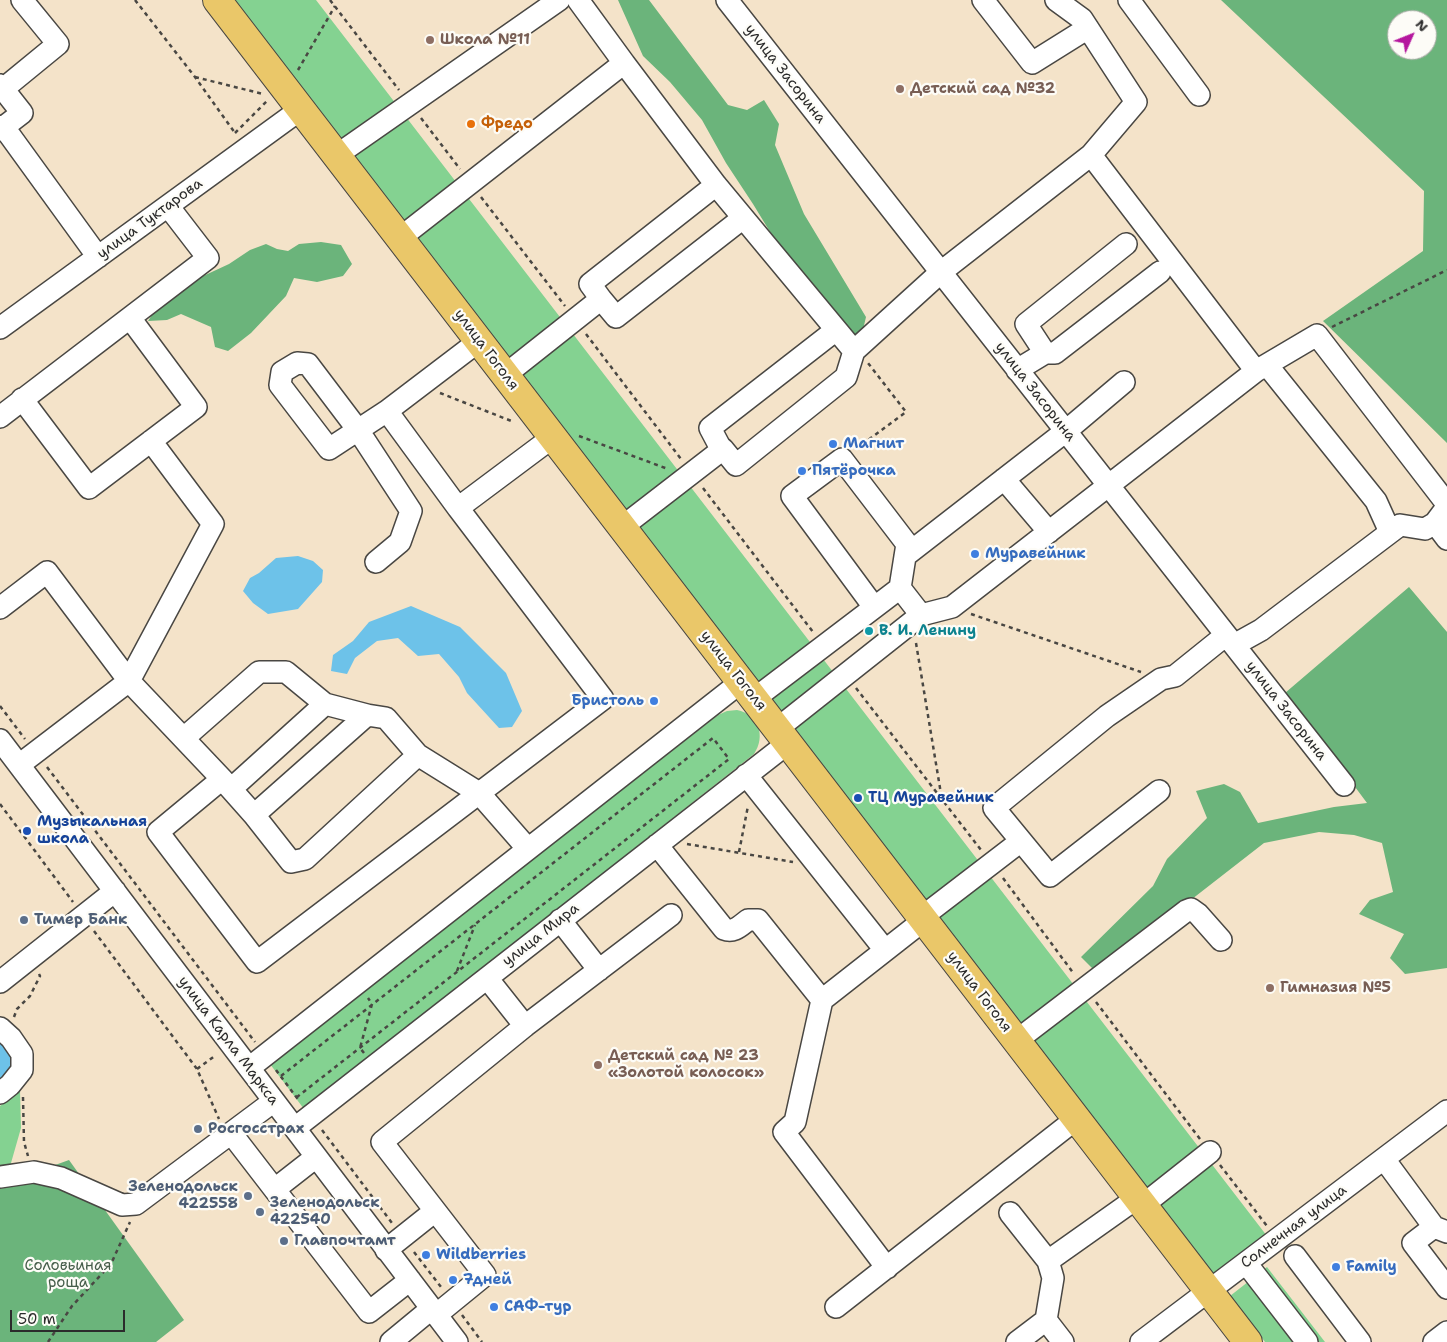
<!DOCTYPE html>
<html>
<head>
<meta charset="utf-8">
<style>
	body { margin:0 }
	#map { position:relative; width:1447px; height:1342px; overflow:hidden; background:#f4e3c9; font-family:"Shantell Sans",sans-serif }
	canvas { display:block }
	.north { position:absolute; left:1387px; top:10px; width:50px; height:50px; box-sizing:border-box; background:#fdfcf7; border:1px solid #a9a8a5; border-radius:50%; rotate:46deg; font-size:14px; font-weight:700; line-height:20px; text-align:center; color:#2b2b2b }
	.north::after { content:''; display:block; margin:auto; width:18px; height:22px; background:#b5179e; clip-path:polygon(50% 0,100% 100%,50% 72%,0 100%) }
	.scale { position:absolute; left:10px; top:1310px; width:115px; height:22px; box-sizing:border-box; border:2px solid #2b2b2b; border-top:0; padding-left:6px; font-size:15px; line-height:18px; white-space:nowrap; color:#2b2b2b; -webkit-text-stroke:4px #fdfcf7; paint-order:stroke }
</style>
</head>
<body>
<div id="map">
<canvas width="1447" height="1342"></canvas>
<div class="north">N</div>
<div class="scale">50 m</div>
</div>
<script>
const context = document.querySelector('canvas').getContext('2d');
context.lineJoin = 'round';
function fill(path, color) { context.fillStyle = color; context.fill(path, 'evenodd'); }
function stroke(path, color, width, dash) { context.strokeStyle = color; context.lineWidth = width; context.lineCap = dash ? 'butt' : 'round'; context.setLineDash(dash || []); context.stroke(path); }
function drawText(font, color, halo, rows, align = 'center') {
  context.font = font + ' "Shantell Sans",sans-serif'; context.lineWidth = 4.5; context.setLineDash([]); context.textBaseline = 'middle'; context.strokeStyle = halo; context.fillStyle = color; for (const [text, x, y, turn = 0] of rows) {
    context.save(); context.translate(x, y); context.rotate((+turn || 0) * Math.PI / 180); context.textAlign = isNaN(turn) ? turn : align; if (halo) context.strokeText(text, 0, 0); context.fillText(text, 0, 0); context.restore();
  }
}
fill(new Path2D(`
	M232 0H316L1267 1236 1214 1276Z
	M737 710C759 715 766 736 754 754L304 1109 270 1064 718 715 727 711Z
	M20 1090 21 1128 9 1170 0 1172V1106Z
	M1267 1267 1325 1342H1265L1230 1296Z`), '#84d291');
fill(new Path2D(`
	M618 0H649L728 105 747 110 764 100 779 124 775 145 804 214 866 317 862 334 847 335 786 258 753 204 726 163 702 120 670 82 643 56Z
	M1221 0H1447V443L1323 321 1423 251 1424 191ZM1397 20H1427V50H1397Z
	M321 242 341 245 352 264 343 276 317 282 294 278 286 296 251 333 228 351 215 347 211 327 181 314 167 320 148 321 157 307 186 284 229 264 250 250 266 244 277 249 288 251 299 244Z
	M1409 587 1447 632V968L1405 974 1390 958 1404 934 1359 914 1370 900 1393 892 1382 843 1354 835 1319 832 1264 843 1097 973 1081 957 1153 886 1167 859 1207 818 1196 791 1224 784 1240 792 1258 823 1334 807 1367 803 1285 693Z
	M69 1160 184 1320 156 1342H0V1185Z`), '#6bb47b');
fill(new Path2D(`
	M298 556 313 561 323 570 322 582 298 609 268 614 253 603 243 591 250 578 259 573 276 558Z
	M411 606 460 627 506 673 522 711 512 727 499 728 467 693 459 677 439 654 418 656 398 638 377 641 355 658 347 674 331 671 333 655 353 641 369 622Z
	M0 1038 8 1046 15 1066 0 1081Z`), '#6dc2e9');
const minor = new Path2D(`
	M727 0 1344 785
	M983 0 1032 63 1088 28
	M1056 0 1082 19 1136 102 1091 155
	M1129 0 1199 95
	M624 63 716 185 854 351
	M0 85 22 113 0 130
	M3 89 58 44 22 0
	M3 126 98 257
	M337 155 559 0
	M400 238 624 63 578 0
	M601 299 590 284 716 185
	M0 328 301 109
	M1045 353 1026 324 1126 244
	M1267 365 1376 501 1390 532
	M1017 370 1045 353H1055L1160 272
	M505 375 601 299 616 317 743 218
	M22 399 89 488 196 407 130 318
	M0 417 208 258 168 206
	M719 445 710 428 836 330
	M1004 479 1049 532
	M458 508 387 411 479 341
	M1444 511 1435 523 1447 539
	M622 527 723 449 736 465 846 377 854 351 941 272 1091 155 1256 371
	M905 556 1066 431 1124 382
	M376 562 400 542 411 511 358 430 308 364 297 363 282 372 280 385 329 449 387 411
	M874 607 792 496 842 459 907 544 900 588
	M0 608 47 572 129 681 222 779 158 832 257 962 603 699 458 508 553 437
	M1234 645 1261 630 1400 525 1425 529 1435 523
	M754 699 900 588 921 615
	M367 715 386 718 418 755
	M777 729 921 615 952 607 1256 371 1317 335 1447 504
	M184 738 259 672H286L325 704
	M0 740 457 1342
	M19 765 129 681 213 524 151 441
	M746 775 885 950
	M222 779 254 815 291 862 305 859 418 755 479 793 528 849
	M231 789 325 704 367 715 254 815
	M1159 791 1050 876 994 808 1107 716 1161 679 1175 676 1226 635
	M657 845 724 929C734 933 740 926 748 920H758L822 1000 924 920
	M922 917 1021 841
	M560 920 599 970
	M487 978 525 1026
	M0 982 115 891
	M822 1000 795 1122 784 1132 887 1268
	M0 1028 11 1038 22 1054V1070L10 1085 0 1093
	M1016 1041 1186 911 1191 909 1198 914 1221 940
	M249 1068 741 682
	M295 1128 788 743
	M231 1133 369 1312 410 1280
	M1384 1159 1434 1227
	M0 1177 34 1172 61 1178 122 1205 136 1204 274 1101
	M275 1189 316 1157
	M1143 1205 1210 1152
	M1010 1213 1048 1261 1053 1278 1046 1320
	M1447 1232 1434 1227 1413 1243 1447 1288
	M386 1250 435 1211
	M1295 1256 1360 1342
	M1048 1261 1137 1198
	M1246 1263 1307 1342
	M836 1307 1076 1119
	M436 1315 485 1275 382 1142 525 1026 671 915
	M391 1342 431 1309
	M1017 1342 1046 1320 1063 1342
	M1141 1342 1447 1111
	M1434 1342 1447 1332`);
const major = new Path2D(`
	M217 0 1248 1342`);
stroke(minor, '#494743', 24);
stroke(major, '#494743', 30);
stroke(new Path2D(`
	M135 0 195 77 235 133
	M330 0 399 90
	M298 70 335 6
	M195 77 263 94
	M421 118 460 169
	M235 133 267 101 266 99
	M481 197 565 306
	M1332 327 1447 270
	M586 334 681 459
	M440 393 514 422
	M579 436 668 469
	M856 449 906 412 868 363
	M703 488 813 632
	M971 614 1141 672
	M916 643 942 800
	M856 688 981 850
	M0 706 25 739
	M47 767 255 1042
	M0 804 73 902
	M687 844 793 862
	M739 852 748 806
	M1003 878 1074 974
	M94 931 197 1069 219 1119
	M457 971 475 925
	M1096 1002 1200 1139
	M14 1017 17 1009 30 996 40 976 39 974
	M364 1053 360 1048 372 1004 368 998
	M197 1069 216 1055
	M276 1070 300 1102
	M281 1076 713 738 729 759 297 1097
	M23 1097 24 1142 28 1156
	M322 1130 392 1223
	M1220 1165 1267 1226
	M414 1252 441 1287
	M462 1315 482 1342
	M48 1342 72 1306 111 1264 130 1222`), '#494743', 2.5, [4, 4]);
stroke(minor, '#fff', 21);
stroke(major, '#eac769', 28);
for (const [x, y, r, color] of [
	[430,40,5,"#8d6e63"],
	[900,89,5,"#8d6e63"],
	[471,124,5,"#e8710a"],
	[833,444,5,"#3f7fe0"],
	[802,471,5,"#3f7fe0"],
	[975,554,5,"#3f7fe0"],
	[869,631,5,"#0f9aa8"],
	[654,701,5,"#3f7fe0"],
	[858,798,5,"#1a4fb4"],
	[27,831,5,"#1a4fb4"],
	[24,920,5,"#5c6f8a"],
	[1270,988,5,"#8d6e63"],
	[598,1065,5,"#8d6e63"],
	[198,1129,5,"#5c6f8a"],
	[248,1196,5,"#5c6f8a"],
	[260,1212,5,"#5c6f8a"],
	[284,1241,5,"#5c6f8a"],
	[426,1255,5,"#3f7fe0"],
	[1336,1267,5,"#3f7fe0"],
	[453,1280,5,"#3f7fe0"],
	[494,1307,5,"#3f7fe0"]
]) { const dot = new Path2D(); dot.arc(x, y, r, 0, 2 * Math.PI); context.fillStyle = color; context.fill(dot); stroke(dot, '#fdfcf7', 2); }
drawText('bold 15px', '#785e54', '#fdfcf7', [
	["Школа №11",440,40],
	["Детский сад №32",910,89],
	["Гимназия №5",1280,988],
	["Детский сад № 23",608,1056],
	["«Золотой колосок»",608,1073]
], 'left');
drawText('15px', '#2b2b2b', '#fdfcf7', [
	["улица Засорина",785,74,52],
	["улица Туктарова",150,219,-36],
	["улица Гоголя",486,350,53],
	["улица Засорина",1035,392,52],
	["улица Гоголя",733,671,52],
	["улица Засорина",1286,711,52],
	["улица Мира",541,935,-38],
	["улица Гоголя",979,992,53],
	["улица Карла Маркса",228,1041,53],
	["Солнечная улица",1294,1227,-37]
]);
drawText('bold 15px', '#c56008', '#fdfcf7', [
	["Фредо",481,124]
], 'left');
drawText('bold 15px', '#366cbe', '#fdfcf7', [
	["Магнит",843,444],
	["Пятёрочка",812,471],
	["Муравейник",985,554],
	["Бристоль",644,701,"right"],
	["Wildberries",436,1255],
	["Family",1346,1267],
	["7дней",463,1280],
	["САФ-тур",504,1307]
], 'left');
drawText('bold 15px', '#0d838f', '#fdfcf7', [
	["В. И. Ленину",879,631]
], 'left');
drawText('bold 15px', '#164399', '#fdfcf7', [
	["ТЦ Муравейник",868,798],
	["Музыкальная",37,822],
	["школа",37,839]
], 'left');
drawText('bold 15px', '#4e5e75', '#fdfcf7', [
	["Тимер Банк",34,920],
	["Росгосстрах",208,1129],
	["Зеленодольск",238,1187,"right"],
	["422558",238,1204,"right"],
	["Зеленодольск",270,1203],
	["422540",270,1220],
	["Главпочтамт",294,1241]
], 'left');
drawText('15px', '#465d4a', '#fdfcf7', [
	["Соловьиная",68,1266],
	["роща",68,1283]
]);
</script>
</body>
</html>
